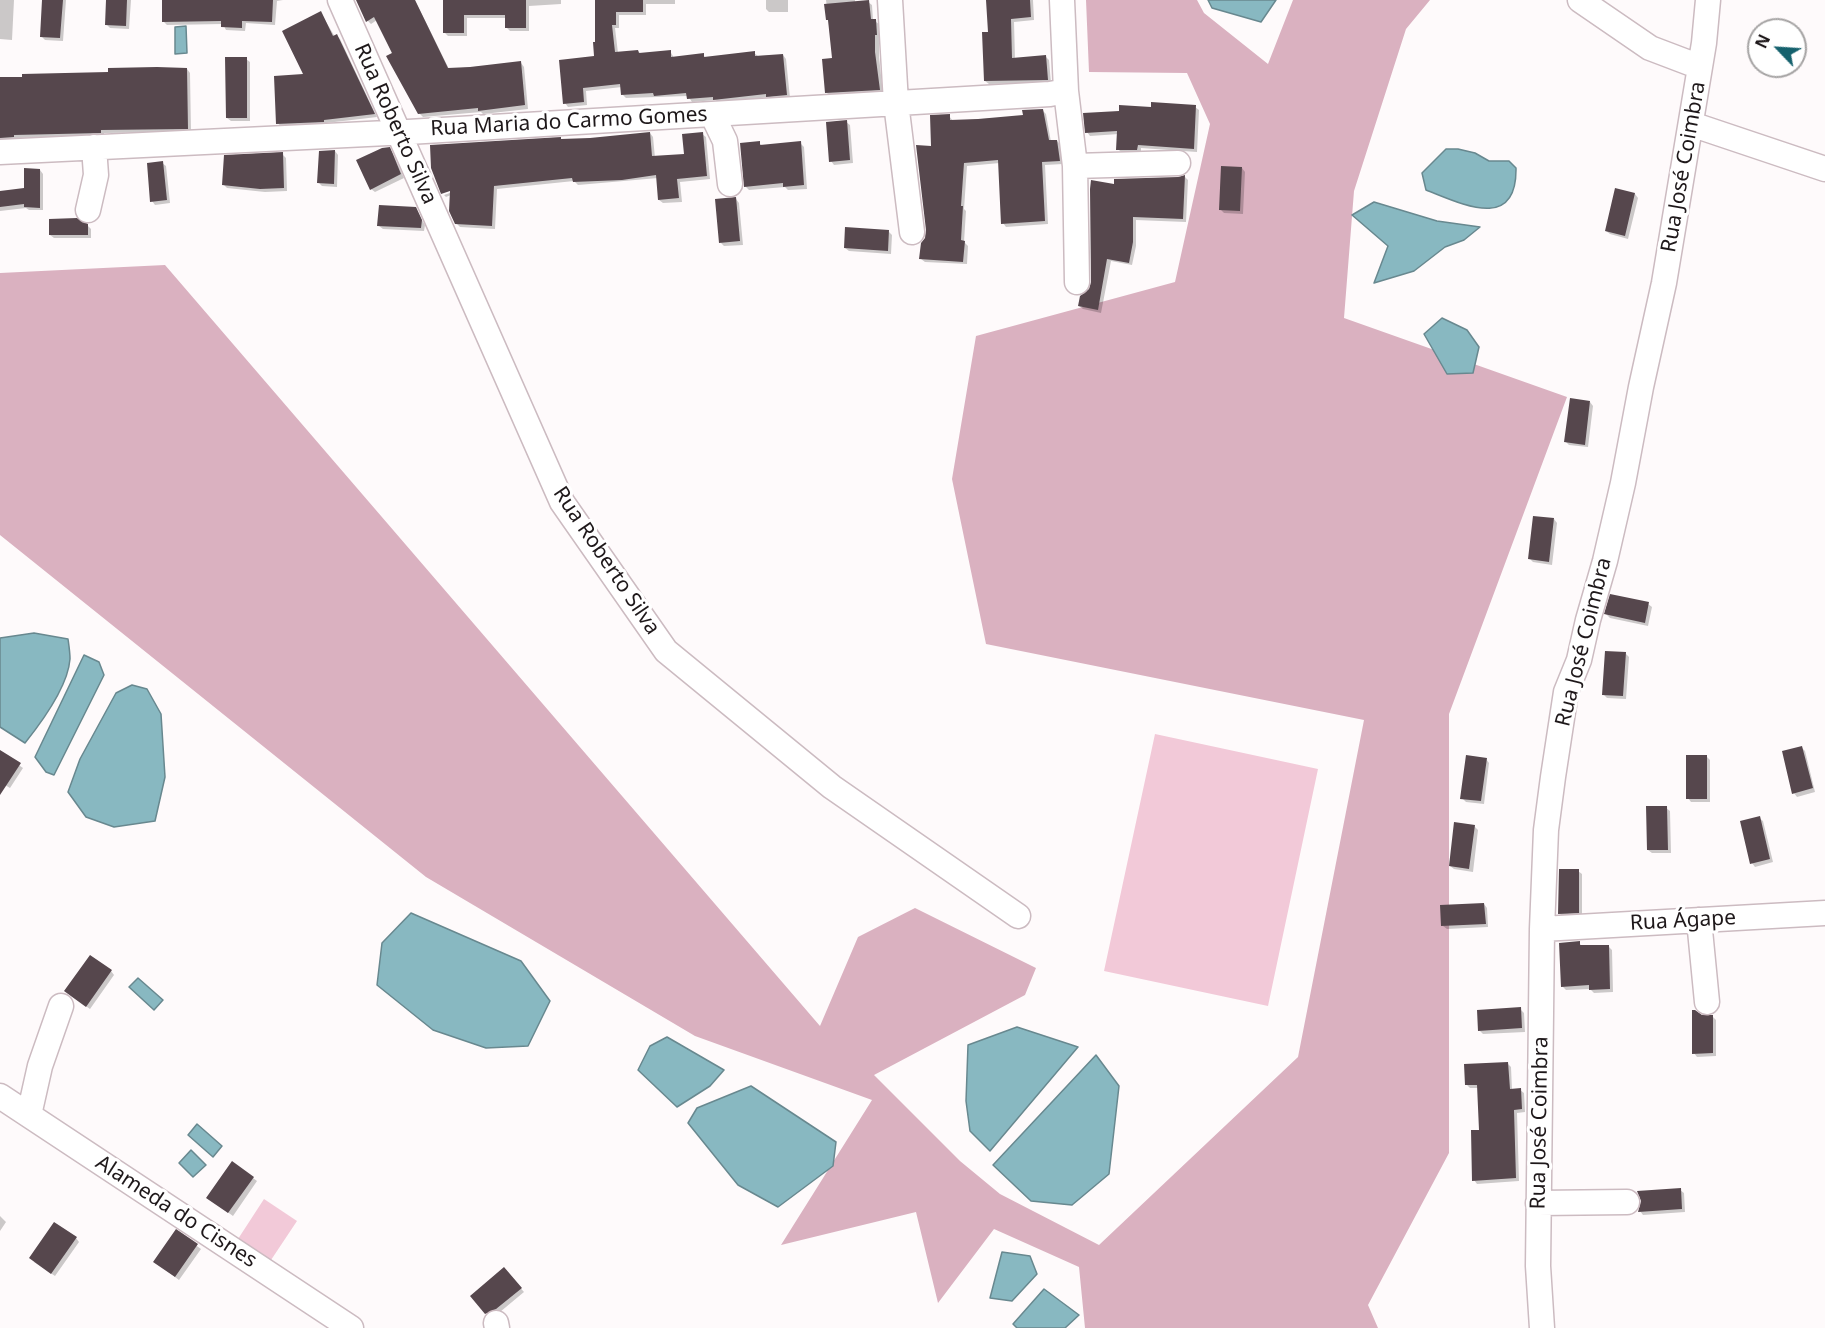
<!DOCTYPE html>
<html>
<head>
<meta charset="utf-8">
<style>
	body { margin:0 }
	#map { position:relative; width:1825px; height:1328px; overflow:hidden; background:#fefafb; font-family:"Noto Sans",sans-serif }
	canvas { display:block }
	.north { position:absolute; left:1747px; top:18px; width:60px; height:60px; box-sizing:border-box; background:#fff; border:2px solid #a5a3a3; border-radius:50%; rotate:295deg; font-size:16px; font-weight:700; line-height:24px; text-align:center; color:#1e181a }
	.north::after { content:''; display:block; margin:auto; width:21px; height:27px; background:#15616d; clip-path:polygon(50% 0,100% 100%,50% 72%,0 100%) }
</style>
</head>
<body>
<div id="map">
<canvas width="1825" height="1328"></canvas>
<div class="north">N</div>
</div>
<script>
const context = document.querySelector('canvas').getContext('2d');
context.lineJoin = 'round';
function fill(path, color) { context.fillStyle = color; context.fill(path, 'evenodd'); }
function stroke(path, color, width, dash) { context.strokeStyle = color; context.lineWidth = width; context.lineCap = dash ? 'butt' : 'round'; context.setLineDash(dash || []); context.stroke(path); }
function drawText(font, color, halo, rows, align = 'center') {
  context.font = font + ' "Noto Sans",sans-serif'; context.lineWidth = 6; context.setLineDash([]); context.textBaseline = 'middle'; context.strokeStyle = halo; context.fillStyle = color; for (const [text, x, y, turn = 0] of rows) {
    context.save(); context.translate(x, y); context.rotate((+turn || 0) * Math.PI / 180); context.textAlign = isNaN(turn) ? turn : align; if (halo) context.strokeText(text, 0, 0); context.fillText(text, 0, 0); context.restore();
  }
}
fill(new Path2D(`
	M1155 734 1318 769 1268 1006 1104 971Z
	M264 1199 297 1221 271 1260 238 1239Z`), '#f2c9d8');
fill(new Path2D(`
	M1086 0H1197L1204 13 1268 64 1293 0H1430L1406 29 1354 191 1344 318 1567 397 1449 714V1153L1368 1305 1378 1328H1085L1079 1267 994 1229 938 1303 916 1212 781 1245 872 1100 695 1036 426 877 0 535V273L165 265 820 1026 858 937 915 908 1036 968 1025 995 874 1075 960 1161 1000 1194 1099 1245 1298 1057 1364 720 986 644 952 479 976 336 1175 282 1210 124 1187 73 1089 72Z`), '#dab1c0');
const water = new Path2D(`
	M1208 0H1276L1261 22 1212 8Z
	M186 26 187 53 175 54V27Z
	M1446 149H1458L1475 153 1489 161H1509L1516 168C1517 232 1462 204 1426 190L1422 173Z
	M1374 202 1437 221 1480 227 1464 240 1445 247 1414 271 1374 283 1388 246 1352 215Z
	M1442 318 1467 330 1479 347 1473 373 1447 374 1424 334Z
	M34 633 68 639C69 646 70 652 70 659 68 686 41 723 25 743L0 727V638Z
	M84 655 99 662 104 675 54 775 46 772 35 757Z
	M132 685 147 689 161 714 165 777 155 821 114 827 86 817 68 792 80 759 116 693Z
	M411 913 521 961 550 1001 528 1046 486 1048 433 1030 377 985 382 943Z
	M138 978 163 1000 154 1010 129 987Z
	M1017 1027 1078 1047 990 1151 970 1131 966 1101 968 1045Z
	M667 1037 724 1070 710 1086 677 1107 638 1070 650 1046Z
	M1096 1055 1119 1086 1109 1174 1072 1205 1031 1201 993 1165Z
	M751 1086 836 1142 833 1166 778 1207 738 1185 688 1123 697 1108Z
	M197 1124 222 1146 213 1157 188 1135Z
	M191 1150 206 1165 193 1177 179 1163Z
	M1002 1252 1030 1256 1037 1274 1012 1301 990 1298Z
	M1044 1289 1079 1315 1065 1328H1017L1013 1324Z`);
fill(water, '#88b8c1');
stroke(water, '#68888f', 1.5);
fill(new Path2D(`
	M0 0H14L12 40 0 39Z
	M43 0H66L63 41 45 40 41 36Z
	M108 0H131L129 29 110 28 106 24Z
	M164 0H283L277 1 275 25 246 23 245 31 226 30 223 24 167 25 164 22Z
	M358 0H415L449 69 521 63 524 67 528 109 483 114 481 112 423 117 419 113 377 20 371 24 368 21Z
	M445 0H561V4L529 6V31H510L506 27V18H467V36H448L445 33Z
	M597 0H675V4H646V15H619V28H615L618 53 638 51 641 54 670 51 674 58 703 55 707 59 754 53 758 56 783 55 786 59 790 98 771 99 769 97 718 103 716 100 692 102 688 96 626 98 623 95 622 87 586 91 587 105 568 107 565 103 596 58Z
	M766 0H788V12H769L766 9Z
	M826 0H855V3L868 2 872 5 873 20 879 24V57L883 93 830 96 826 92 833 60Z
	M988 0H1033L1034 20 1014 22 1015 59 1046 57 1049 60 1051 83 989 84 985 81 989 33Z
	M321 13 335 37 337 36 340 39 377 117 326 123 327 125 281 127 278 123 306 75Z
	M246 59 250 62V121H231L227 118Z
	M187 69 190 73 191 132 104 133V136L17 138V140L0 141V79Z
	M1195 107 1199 110 1197 152 1141 148V153H1122L1118 149 1119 134 1090 136 1087 132Z
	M1042 110 1046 114 1051 142 1057 141 1061 145 1063 164 1045 165 1048 224 1006 227 1003 223 1000 163 967 166 964 209 966 211 964 242 968 246 967 264 925 262 921 259 926 239 932 148 949 116 953 121 1025 116Z
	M846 122 850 125 853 163 834 165 831 161Z
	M650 133 653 137 655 158 685 155 702 134 706 137 710 179 680 182 682 202 663 203 659 200 658 178 578 185 574 181 497 189 495 229 460 227 456 223 451 195 446 197 444 195 458 190 562 141Z
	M759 143 763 146 800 143 804 147 807 189 788 190 785 187 749 190 745 186Z
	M389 149 393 153 404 178 375 192 371 189Z
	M335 151 338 155 337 187 322 186 319 183Z
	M282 154 286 158 287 191 265 192 227 188 223 184Z
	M162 163 166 166 170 203 155 205 152 201Z
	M1242 168 1245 172 1243 214 1224 213 1220 209Z
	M40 170 43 174V210H29L26 208 0 211V192L25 189Z
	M1185 177 1188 180 1186 222 1136 220V246L1132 265 1111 261 1101 313 1083 309 1079 306 1090 290 1115 186Z
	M1616 190 1635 194 1638 198 1628 239 1610 234 1606 231Z
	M736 199 739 203 743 245 724 246 721 243Z
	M415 209 425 225 424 231 383 229 379 226Z
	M87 225 91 229V238H54L50 235Z
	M888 231 892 235 891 254 849 251 845 248Z
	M1590 402 1593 406 1588 447 1569 445 1566 442Z
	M1554 519 1557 523 1552 565 1533 562 1530 559Z
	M1648 604 1652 607 1648 626 1610 618 1606 614Z
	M1625 653 1629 657 1626 699 1607 698 1603 694Z
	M1801 747 1805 751 1815 792 1797 797 1794 793Z
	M0 752 23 768 10 788 0 782Z
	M1706 756 1710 760V802H1691L1688 798Z
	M1486 759 1489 763 1484 804 1466 802 1462 798Z
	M1666 808 1670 811 1671 853H1652L1648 850Z
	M1759 818 1763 821 1773 862 1755 867 1752 863Z
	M1474 826 1478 830 1473 872 1454 869 1450 866Z
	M1578 871 1582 874V916L1563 917 1559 913Z
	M1484 904 1487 908 1488 927 1447 929 1443 926Z
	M1579 943 1583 947H1609L1612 950 1613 992 1594 993 1590 989 1566 990 1562 986Z
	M111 971 114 975 90 1009 70 995Z
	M1520 1009 1524 1013 1525 1032 1483 1034 1479 1030Z
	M1712 1016 1716 1020V1056L1697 1057 1694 1053 1701 1017Z
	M1507 1063 1511 1067 1512 1090H1520L1524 1093 1525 1112 1517 1113 1519 1181 1477 1184 1474 1180 1481 1131 1479 1088H1470L1467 1085Z
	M253 1178 257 1181 233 1216 212 1201Z
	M1680 1190 1684 1193 1685 1212 1643 1215 1640 1211Z
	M0 1216 6 1222 0 1231Z
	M176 1231 201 1249 179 1280 159 1265Z
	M76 1238 79 1242 55 1276 34 1262Z
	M507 1273 524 1292 500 1312 490 1317 486 1313Z`), '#0003');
fill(new Path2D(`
	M42 0H63L60 38 40 37Z
	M106 0H127L126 26 105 25Z
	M162 0H273L272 22 242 21V28L221 27V21L162 22Z
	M356 0H415L448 68 470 67 521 61 525 105 478 111V108L418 114 386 56 392 53 374 17 366 22Z
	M443 0H526V28H505V15H464V33H443Z
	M595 0H643V12H616V25H612L615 52 638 50 639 53 671 50V57L704 53V57L755 51V56L783 54 787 95 766 97V94L713 100V97L687 99 686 93 654 96 653 93 621 95 620 84 583 88 584 102 563 104 559 60 594 56 593 42H595Z
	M869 0 871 19H876L877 35H875V52L880 90 825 93 822 59 832 58 828 20H826L824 4Z
	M986 0H1030L1031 17 1011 19 1012 58 1046 55 1048 80 984 81 982 32H988Z
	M321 11 333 36 337 34 375 114 324 120V122L276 124 274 76 303 74 282 31Z
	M225 57H247V118H226Z
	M157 67 187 68 188 129 101 130V133L14 135V137L0 138V77H22V74L108 72V68Z
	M1151 102 1196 105 1194 149 1138 145 1137 150H1116L1117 131 1085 133 1083 113 1119 111V105L1151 107Z
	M1043 109 1049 140H1057L1060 161 1042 162 1045 221 1001 224 998 160 964 163 961 206H963L961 240 965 241 963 262 919 259 921 243 925 238 926 230 916 145 931 146 930 115 950 114V120L978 119 1023 115 1022 110Z
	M847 120 850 160 829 162 826 122Z
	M650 132 652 156 684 154 682 134 703 132 707 176 677 179 679 198 658 200 656 175 622 180 573 182 572 178 494 186 492 226 455 224 449 211 450 191 441 194 431 168 430 145 561 137V139L590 138Z
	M760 141V145L801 141 804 185 783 187V183L744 187 740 143Z
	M390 147 401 174 370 190 356 160 382 148Z
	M335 150 334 184 317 183 319 151Z
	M283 152 284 188 260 189 222 185 224 155Z
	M163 161 167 200 150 202 147 163Z
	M1221 166 1242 167 1240 211 1219 210Z
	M24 168 40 169V208L24 207V204L0 207V191L24 188Z
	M1185 175 1183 219 1133 217V242L1129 263 1107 259 1098 310 1078 306 1080 296 1089 289 1091 282 1090 189 1091 180 1114 184V179L1178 177Z
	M1615 188 1635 193 1625 236 1605 231Z
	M736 197 740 241 719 243 715 199Z
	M379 205 416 207 422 220 421 228 377 226Z
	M77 218 88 224V235H49V219Z
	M845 227 889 230 888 251 844 248Z
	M1570 398 1590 401 1585 445 1564 442Z
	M1533 516 1554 518 1549 562 1528 559Z
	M1610 594 1649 602 1645 623 1604 614Z
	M1605 651 1626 652 1623 696 1602 695Z
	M1802 746 1813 788 1792 794 1782 751Z
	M0 750 21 763 0 795Z
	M1466 755 1487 758 1481 801 1460 799Z
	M1686 755H1707V799H1686Z
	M1646 806H1667L1668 850H1647Z
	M1760 816 1770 859 1750 864 1740 821Z
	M1454 822 1475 825 1469 869 1449 866Z
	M1559 869H1579V913L1558 914Z
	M1484 903 1486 924 1441 926 1440 905Z
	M1580 941V945H1609L1610 989 1589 990V985L1561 987 1559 943Z
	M90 955 112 970 86 1007 64 991Z
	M1521 1007 1522 1028 1478 1031 1477 1010Z
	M1692 1010H1695L1702 1015H1713V1053L1692 1054Z
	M1508 1062 1510 1089 1521 1088 1522 1109 1514 1110 1516 1178 1472 1181 1471 1130H1479L1477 1085H1465L1464 1064Z
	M232 1161 254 1177 228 1213 206 1198Z
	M1681 1188 1682 1209 1638 1212 1641 1201 1637 1191Z
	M54 1222 77 1237 51 1274 29 1258Z
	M176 1229 198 1244 175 1277 153 1262Z
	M504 1267 522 1288 496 1309 485 1314 470 1296Z`), '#56474d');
const minor = new Path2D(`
	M340 0 562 502 666 651 832 787 1018 916
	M890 0 896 103 912 232
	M1062 0 1066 91 1075 166 1077 282
	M1580 0 1650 48 1700 67
	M712 114 725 141 730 184
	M1691 124 1825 169
	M0 152 408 132 1050 94 1066 91
	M1075 166 1178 163
	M88 210 96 175 94 147
	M1699 920 1707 1002
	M1542 929 1825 913
	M0 1096 351 1328
	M29 1115 40 1066 61 1006
	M1538 1203 1627 1202
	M496 1323 497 1328
	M1542 1328 1538 1266 1542 929 1546 830 1553 777 1566 692 1579 660 1588 620 1605 561 1623 483 1641 387 1664 283 1704 43 1708 0`);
stroke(minor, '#ccbbc1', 27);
stroke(minor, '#fff', 24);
drawText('21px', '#1e181a', '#fff', [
	["Rua Maria do Carmo Gomes",569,122,-3],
	["Rua Roberto Silva",395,124,66],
	["Rua José Coimbra",1684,167,-80],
	["Rua Roberto Silva",606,561,56],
	["Rua José Coimbra",1584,642,-76],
	["Rua Ágape",1683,921,-3],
	["Rua José Coimbra",1540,1123,-89],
	["Alameda do Cisnes",176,1212,33]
]);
</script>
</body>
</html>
